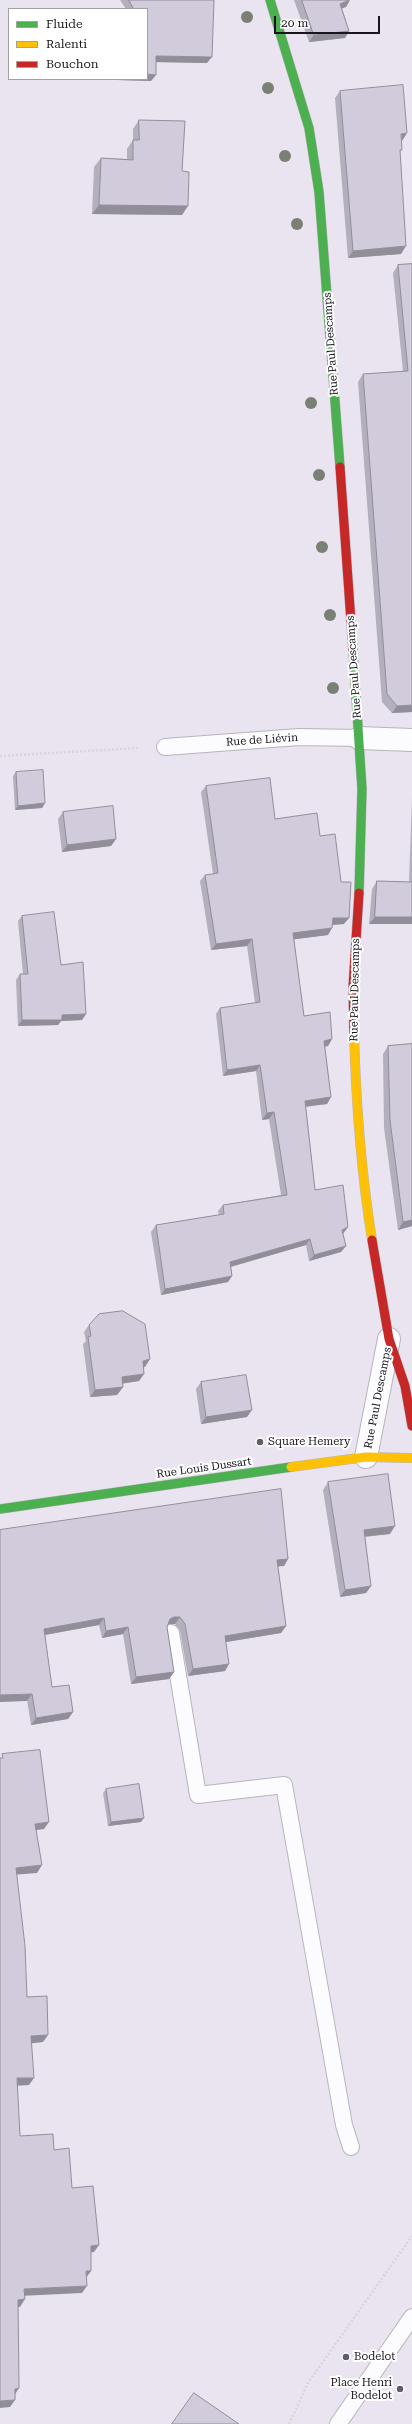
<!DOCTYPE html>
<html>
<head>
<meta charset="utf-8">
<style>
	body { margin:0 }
	#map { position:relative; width:412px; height:2424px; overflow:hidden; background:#e9e4ef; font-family:"Roboto Serif",serif }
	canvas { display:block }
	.legend { position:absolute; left:8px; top:8px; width:140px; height:72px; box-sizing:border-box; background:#fff; border:1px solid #a3a1a4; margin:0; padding:5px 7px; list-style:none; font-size:12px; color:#18151c }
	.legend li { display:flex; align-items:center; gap:8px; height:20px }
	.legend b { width:20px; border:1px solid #a3a1a4 }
	.scale { position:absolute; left:274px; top:16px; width:106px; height:18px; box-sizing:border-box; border:2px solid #18151c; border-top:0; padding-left:5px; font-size:12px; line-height:14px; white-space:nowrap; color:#18151c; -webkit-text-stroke:3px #fff; paint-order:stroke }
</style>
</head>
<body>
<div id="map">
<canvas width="412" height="2424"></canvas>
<ul class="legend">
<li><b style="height:5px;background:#4caf50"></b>Fluide</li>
<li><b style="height:5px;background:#ffc107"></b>Ralenti</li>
<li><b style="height:5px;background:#c62828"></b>Bouchon</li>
</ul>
<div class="scale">20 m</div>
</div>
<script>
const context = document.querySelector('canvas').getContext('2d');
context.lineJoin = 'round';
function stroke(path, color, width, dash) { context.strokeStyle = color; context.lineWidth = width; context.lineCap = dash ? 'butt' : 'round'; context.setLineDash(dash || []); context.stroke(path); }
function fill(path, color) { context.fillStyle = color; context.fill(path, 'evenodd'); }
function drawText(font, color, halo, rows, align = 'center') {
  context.font = font + ' "Roboto Serif",serif'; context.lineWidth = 4; context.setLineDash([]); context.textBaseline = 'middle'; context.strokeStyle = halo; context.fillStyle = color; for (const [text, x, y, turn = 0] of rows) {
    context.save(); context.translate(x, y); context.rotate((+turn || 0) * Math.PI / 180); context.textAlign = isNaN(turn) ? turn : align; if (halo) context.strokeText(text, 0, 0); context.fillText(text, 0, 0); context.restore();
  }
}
const lane = new Path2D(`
	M165 747 299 737 359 738
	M171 1633 198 1795 284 1785 344 2125 351 2147
	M338 2424 412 2317`);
const street = new Path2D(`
	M359 738 412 740
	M366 1457 389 1339`);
const fast = new Path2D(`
	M270 0 309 128 319 192 340 467
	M353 650 362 789 359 893
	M0 1509 291 1467`);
const slow = new Path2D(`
	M354 1033C356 1103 361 1171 372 1240
	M291 1467 366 1457 412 1458`);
const jam = new Path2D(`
	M340 467 353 650
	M354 1033 353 987 359 893
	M372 1240 389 1339 405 1386 412 1426`);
stroke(lane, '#b8b4bd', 18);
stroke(street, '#b8b4bd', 24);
stroke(fast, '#b8b4bd', 10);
stroke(slow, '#b8b4bd', 10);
stroke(jam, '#b8b4bd', 10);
stroke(new Path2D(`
	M0 756 139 748
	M289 2424 308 2383 412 2236`), '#d7d6d9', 2.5, [2, 2]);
stroke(lane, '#fcfbfd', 16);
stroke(street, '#fcfbfd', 22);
stroke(fast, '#4caf50', 9);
stroke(slow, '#ffc107', 9);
stroke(jam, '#c62828', 9);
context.fillStyle = '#7a8074';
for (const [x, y] of [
	[247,17],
	[268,88],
	[285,156],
	[297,224],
	[311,403],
	[319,475],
	[322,547],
	[330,615],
	[333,688]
]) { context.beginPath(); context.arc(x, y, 6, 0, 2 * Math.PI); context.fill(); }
fill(new Path2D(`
	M120 0H214L207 63 156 62V75L151 81 117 80V79H147V9H126Z
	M294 0H350L346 7 342 8 349 31 345 38 309 42Z
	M340 91 402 141 400 153 401 254 348 258 335 98Z
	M139 120 182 171V215L92 214 94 167 101 158 127 159V149L133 140V129Z
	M412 264V712L392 713 382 702 358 382 363 374 403 371 393 273 398 265Z
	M16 772 45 803 42 808 15 810 13 776Z
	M206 786 275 819 320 836 344 924 333 925 328 935 294 939 304 1016 332 1039 328 1046H325L331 1097 327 1104 306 1107 315 1190 343 1234 346 1246 341 1252 309 1261 306 1245 231 1267 232 1276 228 1282 161 1295 151 1232 156 1225 219 1215 218 1211 223 1205 281 1195 269 1119 262 1120 256 1071 223 1076 216 1014 220 1008 255 1003 247 946 211 950 200 881 205 875 213 874 201 792Z
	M412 798V924H369L372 889 377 881 409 882Z
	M63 812 116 839 111 846 62 852 58 819Z
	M22 916 61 965 86 1014 82 1020 61 1021 58 1025 18 1026 16 980 20 974H23L18 921Z
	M412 1044V1226L398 1230 384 1128 383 1054 388 1046Z
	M89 1325 145 1367H144V1374L139 1381 122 1384 123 1387 117 1395 90 1397 83 1344 86 1341 84 1332Z
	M201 1382 247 1417 201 1424 196 1389Z
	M328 1482 390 1534 365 1537 371 1586 366 1593 340 1597 323 1490Z
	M0 1530 288 1559 284 1566H278L286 1626 281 1633 226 1642 225 1671 188 1676 180 1631 175 1624H169L168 1625 167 1627 174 1672 169 1679 131 1684 123 1634 102 1638 99 1625 45 1635 52 1687 73 1712 68 1719 31 1725Z
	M106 1789 141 1822 108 1826 103 1793Z`), '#b4afbc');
fill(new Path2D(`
	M350 0 346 7 335 11 340 4Z
	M349 31 345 38 309 42 314 35Z
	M156 56 212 57 207 63 151 62Z
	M147 74 156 75 151 81 117 80 118 79H147Z
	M407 133 402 141 401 134Z
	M99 205 188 206 182 215 92 214Z
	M406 246 401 254 348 258 353 251Z
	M412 705V712L392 713 397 706Z
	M45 803 42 808 15 810 18 806Z
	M116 839 111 846 62 852 67 845Z
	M375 917H412V924H369Z
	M333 918H349L344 924 328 925Z
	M332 928 328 935 289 940 293 933Z
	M252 939 247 946 211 950 216 944Z
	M86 1014 82 1020 61 1021 58 1025 18 1026 22 1020 62 1015Z
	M332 1039 328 1046 320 1048 324 1041Z
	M260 1065 256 1071 223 1076 227 1070Z
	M331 1097 327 1104 301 1107 305 1101Z
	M274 1112 269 1119 262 1120 267 1113Z
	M412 1220V1226L398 1230 403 1222Z
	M348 1227 343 1234 338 1236 342 1230Z
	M310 1239 306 1245 226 1268 230 1262Z
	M346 1246 341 1252 309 1261 314 1255Z
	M232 1276 228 1282 161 1295 165 1289Z
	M150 1359 145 1367 138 1368 143 1361Z
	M144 1374 139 1381 117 1384 122 1377Z
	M123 1387 117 1395 90 1397 95 1390Z
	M252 1410 247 1417 201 1424 206 1417Z
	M395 1526 390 1534 359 1537 364 1530Z
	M288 1559 284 1566 272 1567 277 1560Z
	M371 1586 366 1593 340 1597 345 1590Z
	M174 1617H180L175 1624H169L165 1626 170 1619Z
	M104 1618 99 1625 39 1636 44 1629Z
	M286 1626 281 1633 220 1643 225 1636Z
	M128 1627 123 1634 102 1638 106 1631Z
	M229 1664 225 1671 188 1676 193 1669Z
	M174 1672 169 1679 131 1684 136 1677Z
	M32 1694 27 1701 0 1702V1695Z
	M73 1712 68 1719 31 1725 36 1718Z
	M144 1818 141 1822 108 1826 111 1822Z
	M49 1822 44 1829 30 1831 35 1824Z
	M42 1865 37 1873 11 1875 16 1868Z
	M48 2035 43 2042 26 2044 31 2036Z
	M17 2078H34L29 2085 12 2086Z
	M99 2245 94 2252 86 2253 91 2246Z
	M86 2271H91L86 2278Z
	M87 2286 82 2293 19 2296 24 2289Z
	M25 2299 20 2307H13L18 2300Z
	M19 2388 14 2396 15 2389Z
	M15 2400 10 2407 0 2408V2401Z`), '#928e99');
const building = new Path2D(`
	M129 0H214L212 57 156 56V75L147 74V9H134Z
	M302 0H349L340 4 349 31 314 35Z
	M403 85 407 133 401 134 402 150H400L406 246 353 251 340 91Z
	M139 120 185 121 182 171 189 172 188 206 99 205 101 158 133 160V140H139Z
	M412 264V705L397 706 387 694 363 374 408 371 398 265Z
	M43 770 45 803 18 806 16 772Z
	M270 778 275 819 317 813 320 836 335 834 341 882H351L349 918H333L332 928 293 933 304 1016 330 1012 332 1039 324 1041 331 1097 305 1101 315 1190 343 1185 348 1227 342 1230 346 1246 314 1255 310 1239 230 1262 232 1276 165 1289 156 1225 224 1214 223 1205 287 1195 274 1112 267 1113 260 1065 227 1070 220 1008 260 1002 252 939 216 944 205 875 218 873 206 786Z
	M113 806 116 839 67 845 63 812Z
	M377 881 412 882V917H375Z
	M54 912 61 965 83 962 86 1014 62 1015V1020H22L20 974H28L22 916Z
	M412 1044V1220L403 1222 390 1120 388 1046Z
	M123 1311 145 1324 150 1359 143 1361 144 1374 122 1377 123 1387 95 1390 88 1337 91 1336 89 1325 99 1314Z
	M246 1375 252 1410 206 1417 201 1382Z
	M388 1474 395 1526 364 1530 371 1586 345 1590 328 1482Z
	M281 1489 288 1559 277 1560 286 1626 225 1636 229 1664 193 1669 185 1624 180 1617H174L170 1619 167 1627 174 1672 136 1677 128 1627 106 1631 104 1618 44 1629 52 1687 69 1685 73 1712 36 1718 32 1694 0 1695V1530Z
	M40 1750 49 1822 35 1824 42 1865 16 1868 25 1946 27 1997 47 1996 48 2035 31 2036 34 2078H17L20 2136 53 2134 54 2150 69 2148 72 2188 93 2186 99 2245 91 2246V2271H86L87 2286 24 2289 25 2299 18 2300 19 2388 15 2389V2400L0 2401V1758H3L2 1754Z
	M139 1784 144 1818 111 1822 106 1789Z
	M194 2393 239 2424H172Z`);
fill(building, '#d1cbdb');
stroke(building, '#928e99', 1);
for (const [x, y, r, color] of [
	[260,1442,4,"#615d66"],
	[346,2357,4,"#615d66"],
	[400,2389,4,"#615d66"]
]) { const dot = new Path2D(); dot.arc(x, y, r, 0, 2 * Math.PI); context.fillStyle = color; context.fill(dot); stroke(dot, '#fff', 1.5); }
drawText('11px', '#18151c', '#fff', [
	["Rue Paul Descamps",331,344,-94],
	["Rue Paul Descamps",354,667,-94],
	["Rue de Liévin",262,740,-4],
	["Rue Paul Descamps",355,990,-89],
	["Rue Paul Descamps",378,1398,-79],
	["Rue Louis Dussart",204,1468,-8]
]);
drawText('11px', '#18151c', '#fff', [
	["Square Hemery",268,1442],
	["Bodelot",354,2357],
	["Place Henri",392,2383,"right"],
	["Bodelot",392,2396,"right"]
], 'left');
</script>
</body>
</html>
